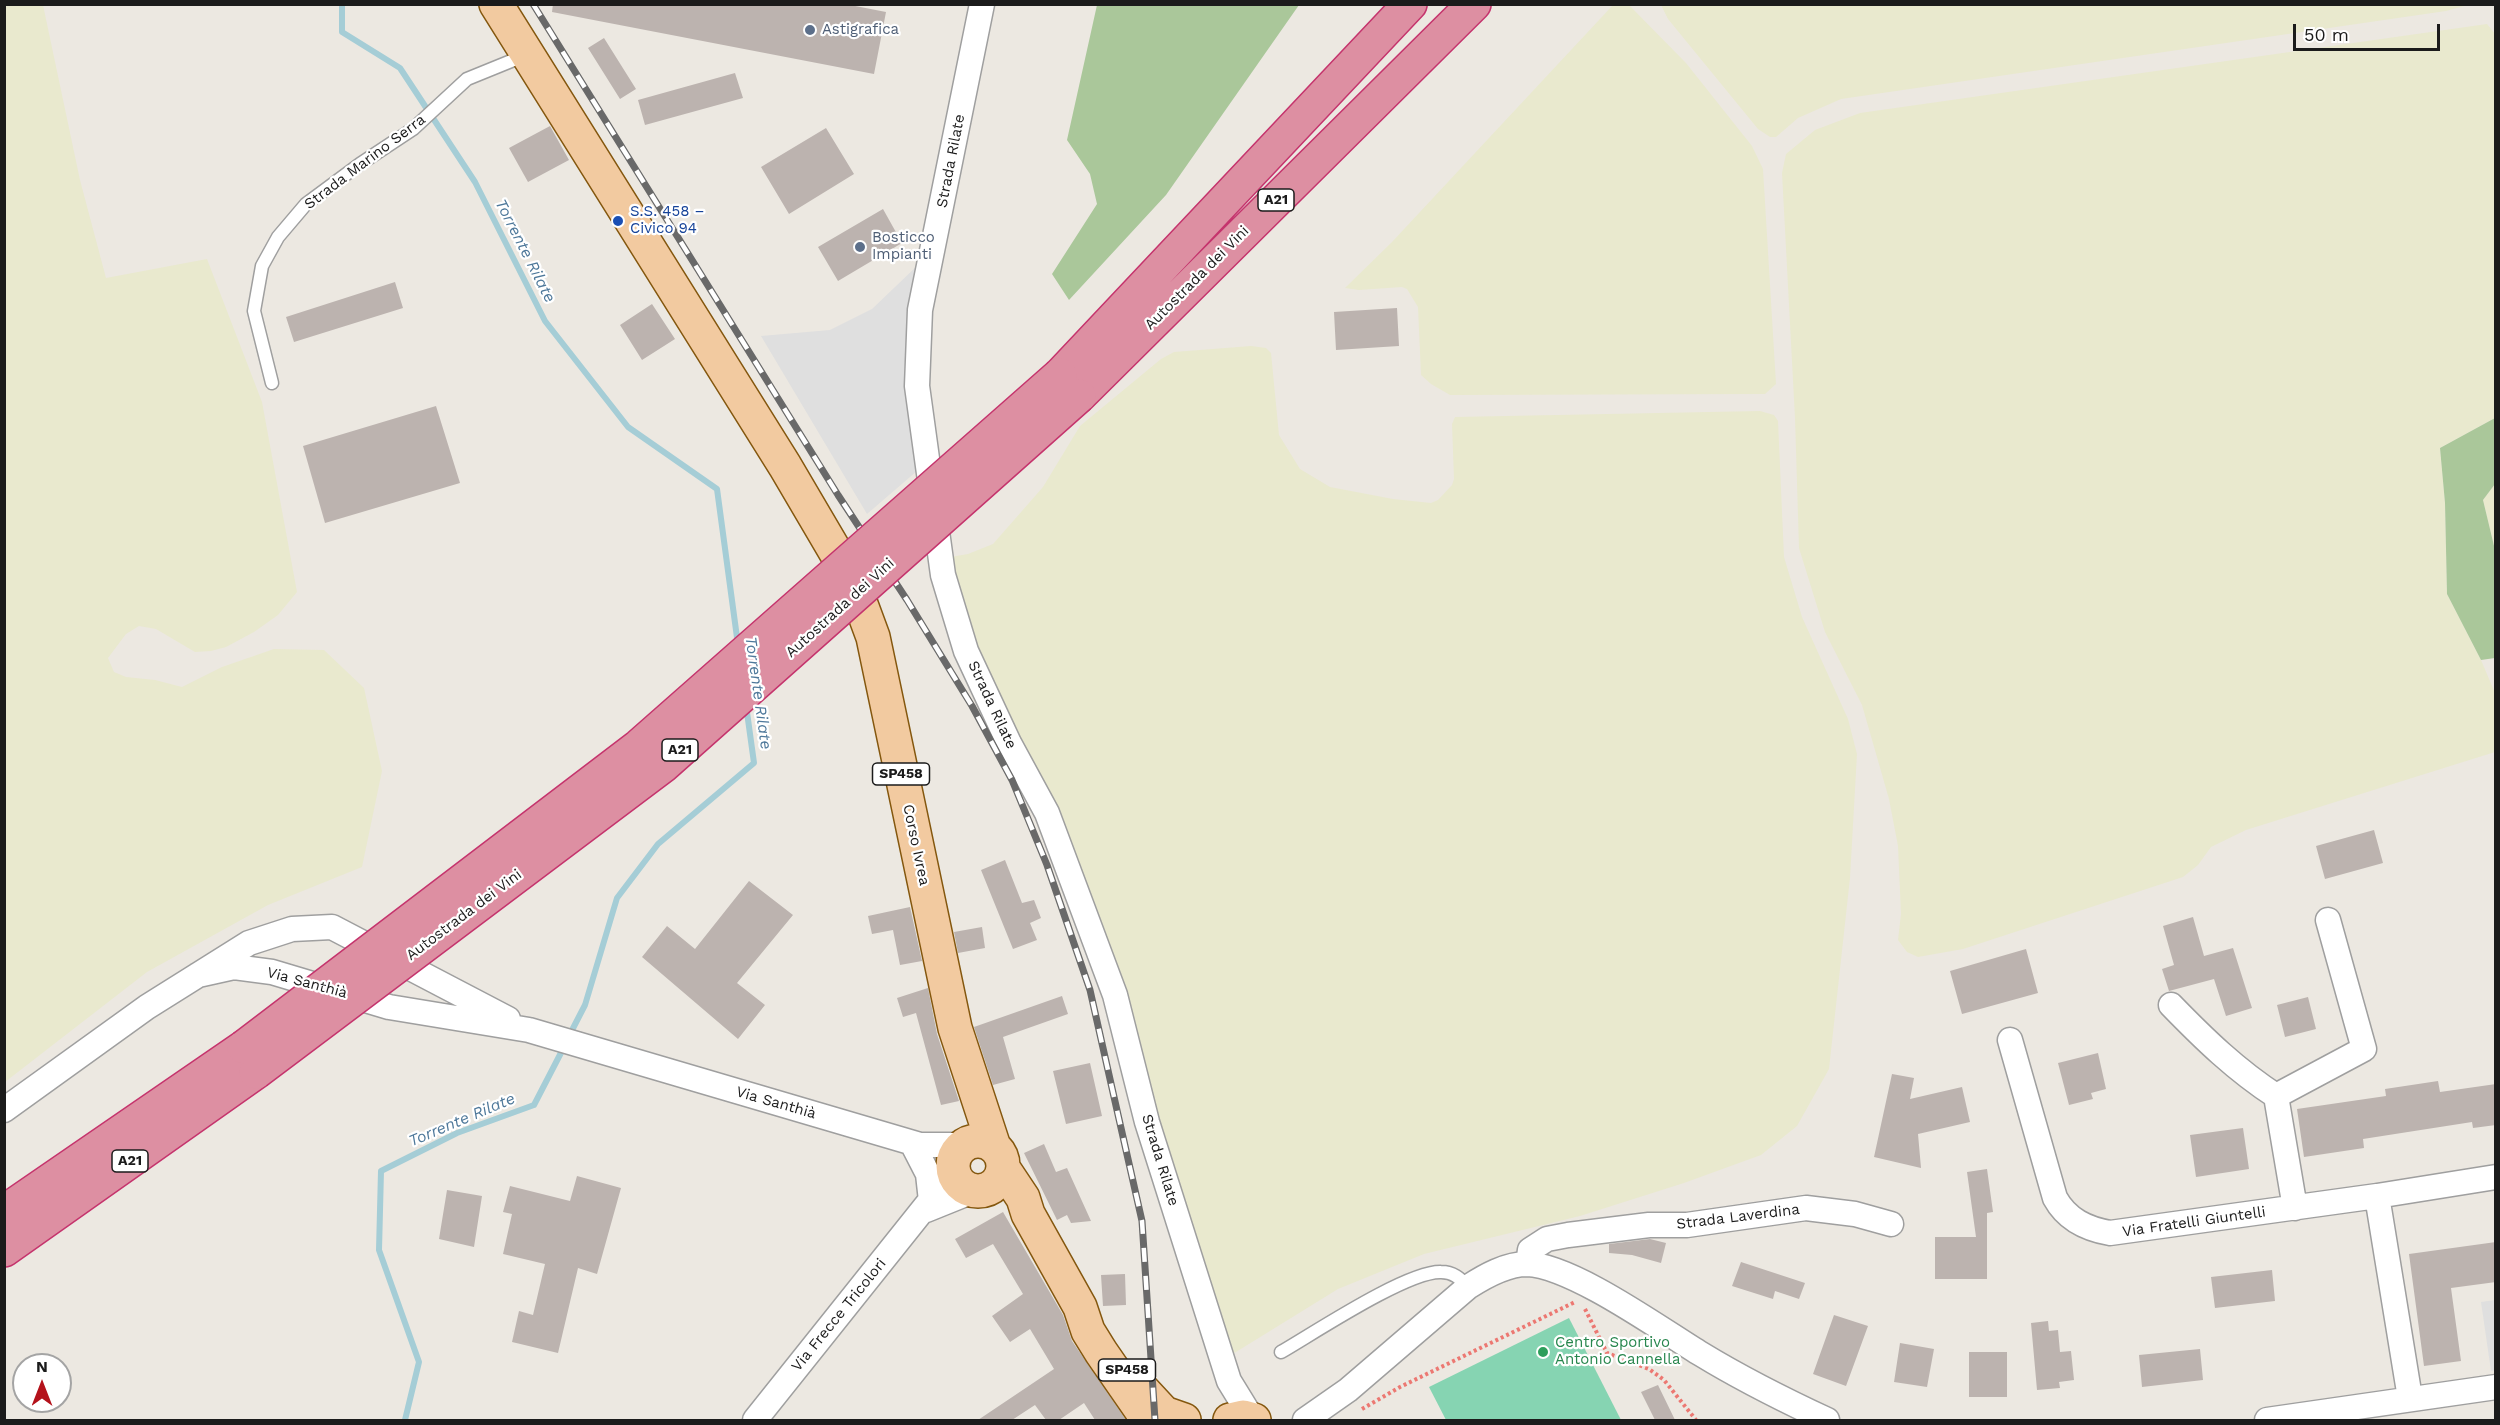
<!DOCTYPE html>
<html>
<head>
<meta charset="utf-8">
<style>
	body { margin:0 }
	#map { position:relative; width:2500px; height:1425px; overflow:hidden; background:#ece8e1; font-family:"Work Sans",sans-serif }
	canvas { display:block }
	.frame { position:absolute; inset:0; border:6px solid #1b1b1b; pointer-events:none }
	.north { position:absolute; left:12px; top:1353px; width:60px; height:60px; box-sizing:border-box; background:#fff; border:2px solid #a4a4a4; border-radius:50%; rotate:0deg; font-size:16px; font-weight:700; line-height:24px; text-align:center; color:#1b1b1b }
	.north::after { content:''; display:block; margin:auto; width:21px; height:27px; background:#b4121b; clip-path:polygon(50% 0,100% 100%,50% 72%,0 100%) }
	.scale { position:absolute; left:2293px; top:24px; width:147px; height:27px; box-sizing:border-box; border:3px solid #1b1b1b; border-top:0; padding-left:8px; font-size:18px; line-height:21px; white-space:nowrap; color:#1b1b1b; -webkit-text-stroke:4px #fff; paint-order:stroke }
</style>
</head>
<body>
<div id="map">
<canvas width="2500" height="1425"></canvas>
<div class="frame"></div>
<div class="north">N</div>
<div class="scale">50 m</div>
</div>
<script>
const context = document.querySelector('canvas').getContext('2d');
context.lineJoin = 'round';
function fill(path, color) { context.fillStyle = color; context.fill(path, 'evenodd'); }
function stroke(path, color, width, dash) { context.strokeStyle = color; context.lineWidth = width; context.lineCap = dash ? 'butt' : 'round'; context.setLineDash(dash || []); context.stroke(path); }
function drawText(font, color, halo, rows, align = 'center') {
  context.font = font + ' "Work Sans",sans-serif'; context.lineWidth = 4.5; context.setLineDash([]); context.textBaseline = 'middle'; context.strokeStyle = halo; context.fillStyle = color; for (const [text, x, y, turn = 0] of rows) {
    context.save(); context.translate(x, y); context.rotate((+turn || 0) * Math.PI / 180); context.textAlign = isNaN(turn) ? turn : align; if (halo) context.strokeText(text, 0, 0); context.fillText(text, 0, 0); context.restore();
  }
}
fill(new Path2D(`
	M43 5 80 180 106 278 207 259 262 402 297 592 278 615 254 632 226 647 211 651 195 652 156 629 139 626 126 634 108 658 114 672 126 677 155 680 182 687 222 667 274 649 324 650 364 688 382 771 362 867 268 905 147 972 5 1082 4 5Z
	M1613 5H1629L1686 63 1752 146 1763 169 1776 384 1765 394 1450 395 1431 384 1421 375 1418 307 1407 289 1402 287 1359 290 1345 288 1392 242Z
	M1661 5H2468L2446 11 1841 99 1798 118 1776 137H1770L1758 129 1668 19Z
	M2487 24 2496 35 2495 418 2440 448 2445 503 2447 594 2481 660 2495 693V752L2246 830 2211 847 2198 865 2183 877 1963 949 1918 957 1907 952 1898 940 1901 914 1898 846 1889 799 1862 705 1825 632 1799 548 1795 418 1782 173 1786 154 1815 130 1860 113Z
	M1251 346 1266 348 1271 353 1279 435 1300 469 1330 487 1393 499 1431 503 1438 500 1452 485 1454 479 1452 424 1455 417 1760 411 1774 415 1778 421 1784 557 1802 617 1848 719 1857 754 1850 878 1829 1069 1797 1126 1761 1155 1684 1183 1580 1216 1424 1254 1338 1289 1236 1352 1216 1361 1168 1155 970 642 950 557 968 554 993 544 1043 487 1080 426 1161 359 1174 352Z
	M2495 484V550L2483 500Z`), '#e9e9ce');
fill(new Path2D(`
	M1097 5H1299L1166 195 1069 300 1052 274 1097 204 1090 174 1067 140Z
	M2495 418V484L2483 500 2495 550V658L2481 660 2447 594 2445 503 2440 448Z`), '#aac79a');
fill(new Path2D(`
	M1569 1318 1621 1420H1446L1429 1387Z`), '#86d4b2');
fill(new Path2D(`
	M918 265 917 471 867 514 761 336 830 330 872 309Z
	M2495 1300V1370L2491 1371 2481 1302Z`), '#dfdfdf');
stroke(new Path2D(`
	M342 4V32L400 68 475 182 545 321 628 427 717 489 738 645
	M569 1036 585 1005 617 898 658 844 754 763 746 705
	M405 1420 419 1362 379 1250 381 1171 457 1133 534 1105 565 1045`), '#a5cdd6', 6);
fill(new Path2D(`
	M553 4H845L886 12 874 74 552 12Z
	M604 38 636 89 620 99 588 48Z
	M735 73 743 98 645 125 638 100Z
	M550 126 569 160 528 182 509 148Z
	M826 128 854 174 789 214 761 167Z
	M883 209 902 243 838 281 818 247Z
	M395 282 403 308 294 342 286 317Z
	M652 304 675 339 642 360 620 325Z
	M1397 308 1399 346 1336 350 1334 312Z
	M436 406 460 483 325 523 303 446Z
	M2374 830 2383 863 2325 879 2316 846Z
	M1005 860 1022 903 1034 900 1041 918 1030 923 1037 940 1013 949 981 870Z
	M749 881 793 915 737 983 765 1005 738 1039 642 957 667 926 695 949Z
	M910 907 922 961 900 965 893 930 872 934 868 916Z
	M2193 917 2204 956 2233 948 2252 1008 2226 1016 2214 979 2169 991 2162 969 2174 965 2163 926Z
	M982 927 985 948 958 953 954 932Z
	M2026 949 2038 993 1962 1014 1950 971Z
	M928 988 937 1034 959 1101 941 1105 916 1013 903 1017 897 998Z
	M1062 996 1068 1014 1003 1037 1015 1079 993 1085 974 1027Z
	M2308 997 2316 1029 2285 1037 2277 1005Z
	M2098 1053 2106 1089 2091 1093 2093 1099 2069 1105 2058 1063Z
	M1090 1063 1102 1116 1066 1124 1053 1071Z
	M1892 1074 1914 1078 1910 1099 1962 1087 1970 1122 1918 1134 1921 1168 1874 1157Z
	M2438 1081 2440 1092 2496 1084V1125L2473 1128 2472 1122 2363 1139 2364 1148 2304 1157 2297 1109 2386 1096 2385 1089Z
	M2243 1128 2249 1169 2196 1177 2190 1135Z
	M1044 1144 1056 1172 1067 1168 1091 1221 1071 1223 1067 1215 1057 1220 1024 1153Z
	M1987 1169 1993 1212 1987 1213V1279H1935V1237H1976L1967 1172Z
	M577 1176 621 1188 597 1274 578 1268 558 1353 512 1342 519 1311 533 1315 545 1264 503 1254 512 1214 503 1212 510 1186 570 1201Z
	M447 1190 482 1196 474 1247 439 1239Z
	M1003 1212 1063 1315 1072 1341 1126 1420H1095L1084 1403 1059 1420H1046L1035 1405 1012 1420H978L1054 1369 1030 1329 1010 1342 992 1316 1023 1294 993 1244 966 1258 955 1239Z
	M1650 1239 1666 1243 1661 1263 1632 1255 1609 1253V1244Z
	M2496 1242V1282L2451 1288 2461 1361 2424 1366 2409 1254Z
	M1741 1262 1805 1283 1799 1299 1775 1291 1773 1299 1732 1286Z
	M2272 1270 2275 1301 2215 1308 2211 1277Z
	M1125 1274 1126 1305 1103 1306 1101 1275Z
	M1834 1315 1868 1326 1846 1386 1813 1374Z
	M2048 1321 2049 1331 2058 1330 2060 1352 2071 1351 2074 1380 2059 1382 2060 1388 2037 1390 2031 1323Z
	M1900 1343 1934 1349 1927 1387 1894 1382Z
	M2200 1349 2203 1380 2142 1387 2139 1355Z
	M1969 1352H2007V1397H1969Z
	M1658 1385 1675 1420H1655L1641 1392Z`), '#bcb3af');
const lane = new Path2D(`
	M272 383 254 311 262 266 278 237 306 204 360 164 413 129 467 79 526 55
	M1281 1352C1314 1333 1407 1271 1441 1272 1453 1272 1460 1278 1468 1287`);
const street = new Path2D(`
	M982 4 920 310 917 386 943 575 966 651 1009 743 1047 813 1115 995 1147 1122 1229 1381 1253 1420
	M198 975 234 967 272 972 389 1007 529 1030 920 1145H964
	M2171 1005C2204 1039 2236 1070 2276 1096L2295 1208
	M2010 1040 2055 1198C2067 1220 2087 1229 2110 1233L2377 1196 2410 1398
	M2276 1096 2364 1049 2328 920
	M4 1110 147 1007 249 943 292 929 332 927 508 1019
	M912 1143 928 1174 931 1201
	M2377 1196 2496 1177
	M926 1210 973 1191
	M1528 1264 1530 1250 1547 1239 1568 1235 1649 1225H1687L1806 1208 1855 1214 1891 1224
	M755 1420 953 1172
	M1305 1420 1348 1390 1468 1287C1485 1276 1506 1264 1527 1264 1573 1266 1660 1329 1701 1354 1742 1379 1784 1400 1827 1420
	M2267 1420 2496 1387`);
const primary = new Path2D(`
	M496 4 785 466 852 580 873 637 955 1028 994 1147
	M953 1166a25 25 0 1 1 50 0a25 25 0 1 1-50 0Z
	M1003 1168 1023 1198 1028 1214 1080 1307 1088 1331 1101 1352 1148 1420
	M1138 1385 1164 1413 1184 1420
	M1230 1420 1243 1417 1254 1420`);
const highway = new Path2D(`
	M1060 375 1410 4
	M1079 396 1474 4
	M4 1212 244 1047
	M4 1250 256 1072`);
stroke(lane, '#9f9f9f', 15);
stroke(street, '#9f9f9f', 27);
stroke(primary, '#84570e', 36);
stroke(highway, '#c5346d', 36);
stroke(new Path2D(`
	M1585 1309 1607 1353 1649 1369 1664 1380 1696 1420
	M1362 1409 1400 1387 1575 1302`), '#ec7872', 4, [3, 3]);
stroke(lane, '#fff', 12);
stroke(street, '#fff', 24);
stroke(primary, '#f2caa0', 33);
stroke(highway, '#dd8fa2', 33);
const rail = new Path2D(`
	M533 4 838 495 907 600 972 706 1012 780 1047 865 1090 990 1112 1088 1142 1221 1155 1420`);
stroke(rail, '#696969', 7);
stroke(rail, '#fff', 4.5, [14]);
const highwayBridge = new Path2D(`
	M244 1047 639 746 1060 375
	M256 1072 664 765 1079 396`);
stroke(highwayBridge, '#c5346d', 36, []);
stroke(highwayBridge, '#dd8fa2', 33);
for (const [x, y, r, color] of [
	[810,30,6,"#5c6f8a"],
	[618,221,6,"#1a4fb4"],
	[860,247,6,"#5c6f8a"],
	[1543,1352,6,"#2e9e5b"]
]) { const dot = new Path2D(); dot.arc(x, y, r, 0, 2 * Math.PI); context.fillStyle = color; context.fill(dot); stroke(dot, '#fff', 2); }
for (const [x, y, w] of [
	[1276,200,36],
	[680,750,36],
	[901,774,57],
	[130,1161,36],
	[1127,1370,57]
]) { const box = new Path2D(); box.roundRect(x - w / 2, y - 11, w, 22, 4.5); context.fillStyle = '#fff'; context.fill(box); stroke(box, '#1b1b1b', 1.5); }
drawText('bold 14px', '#1b1b1b', null, [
	["A21",1276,200],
	["A21",680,750],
	["SP458",901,774],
	["A21",130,1161],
	["SP458",1127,1370]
]);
drawText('15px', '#4e5e75', '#fff', [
	["Astigrafica",822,30],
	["Bosticco",872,238],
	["Impianti",872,255]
], 'left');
drawText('15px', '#1b1b1b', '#fff', [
	["Strada Rilate",951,161,-79],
	["Strada Marino Serra",365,162,-37],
	["Autostrada dei Vini",1197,278,-45],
	["Autostrada dei Vini",840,608,-42],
	["Strada Rilate",992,705,65],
	["Corso Ivrea",916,845,78],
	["Autostrada dei Vini",464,915,-37],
	["Via Santhià",307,983,15],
	["Via Santhià",776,1103,16],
	["Strada Rilate",1160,1160,73],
	["Strada Laverdina",1738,1217,-7],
	["Via Fratelli Giuntelli",2194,1222,-8],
	["Via Frecce Tricolori",839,1315,-51]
]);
drawText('15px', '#164399', '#fff', [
	["S.S. 458 –",630,212],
	["Civico 94",630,229]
], 'left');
drawText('15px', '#27864d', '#fff', [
	["Centro Sportivo",1555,1343],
	["Antonio Cannella",1555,1360]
], 'left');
drawText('italic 16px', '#4e789a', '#fff', [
	["Torrente Rilate",525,251,63],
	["Torrente Rilate",758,693,82],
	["Torrente Rilate",462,1120,-23]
]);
</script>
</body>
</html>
